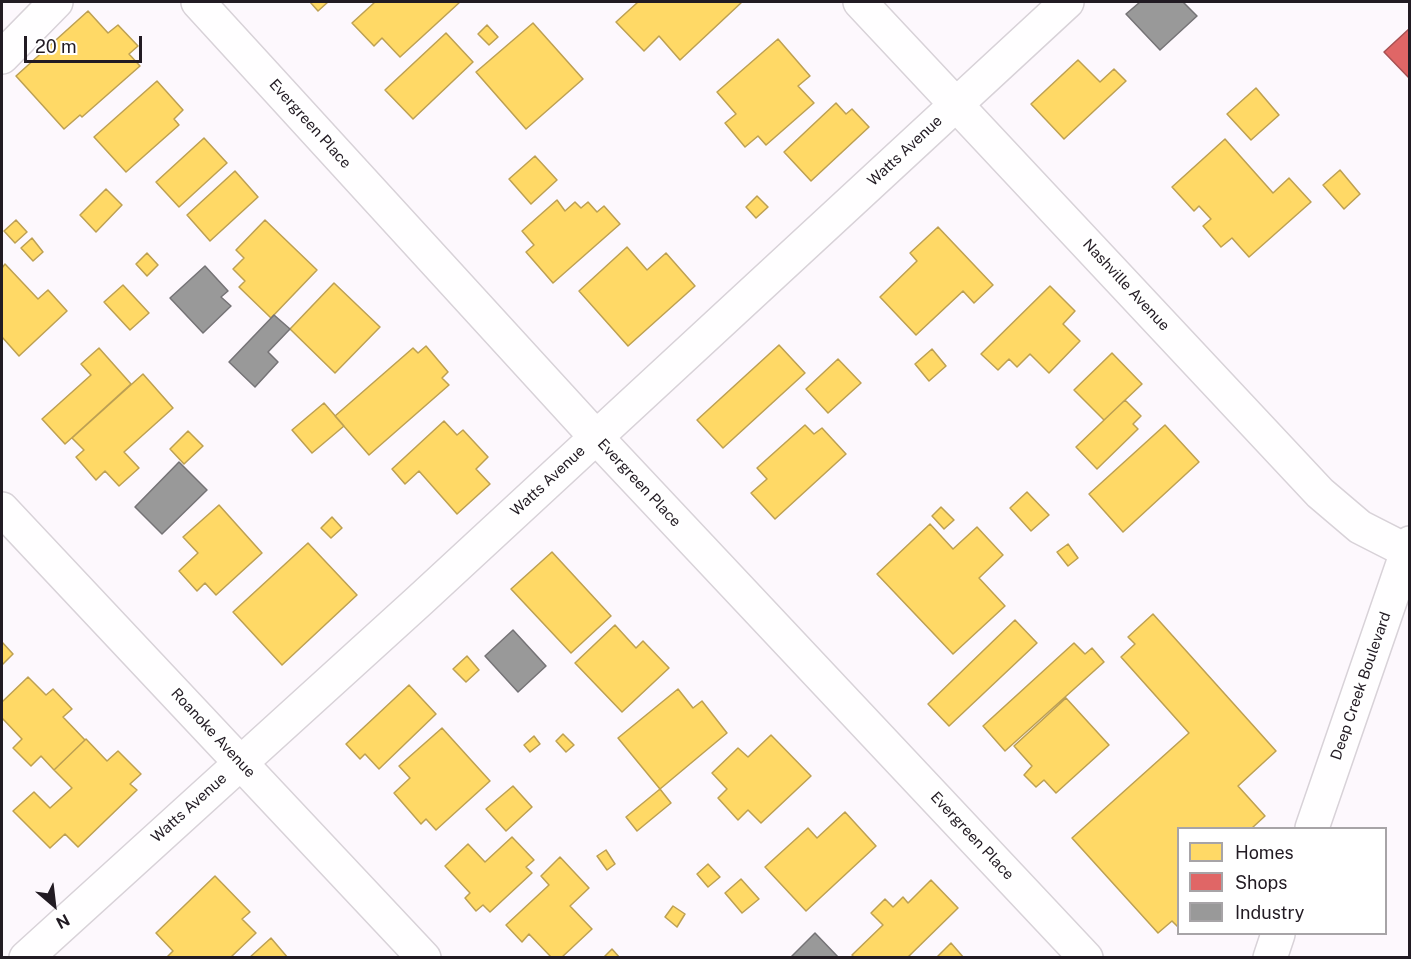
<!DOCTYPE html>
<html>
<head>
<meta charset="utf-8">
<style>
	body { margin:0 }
	#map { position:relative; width:1411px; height:959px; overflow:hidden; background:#fdf8fd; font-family:"Public Sans",sans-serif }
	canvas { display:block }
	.frame { position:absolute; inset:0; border:3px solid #221b23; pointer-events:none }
	.legend { position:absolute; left:1177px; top:827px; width:210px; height:108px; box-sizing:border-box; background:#fff; border:2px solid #a7a4a7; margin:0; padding:8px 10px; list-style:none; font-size:18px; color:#221b23 }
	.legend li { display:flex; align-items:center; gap:12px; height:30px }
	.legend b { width:30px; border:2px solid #a7a4a7 }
	.north { position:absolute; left:24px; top:875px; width:60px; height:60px; -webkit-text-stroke:4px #fff; paint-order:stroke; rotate:152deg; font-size:16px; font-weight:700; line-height:24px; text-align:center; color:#221b23 }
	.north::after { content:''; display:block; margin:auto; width:21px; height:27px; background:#221b23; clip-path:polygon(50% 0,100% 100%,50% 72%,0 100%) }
	.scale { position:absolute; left:24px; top:36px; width:118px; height:27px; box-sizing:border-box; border:3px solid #221b23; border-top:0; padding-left:8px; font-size:18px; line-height:21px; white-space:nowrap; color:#221b23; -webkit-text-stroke:4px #fff; paint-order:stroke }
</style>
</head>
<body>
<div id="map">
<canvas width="1411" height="959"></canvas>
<div class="frame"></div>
<ul class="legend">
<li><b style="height:16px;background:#ffd966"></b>Homes</li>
<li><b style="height:16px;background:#e06666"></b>Shops</li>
<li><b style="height:16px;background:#999"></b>Industry</li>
</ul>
<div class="north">N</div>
<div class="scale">20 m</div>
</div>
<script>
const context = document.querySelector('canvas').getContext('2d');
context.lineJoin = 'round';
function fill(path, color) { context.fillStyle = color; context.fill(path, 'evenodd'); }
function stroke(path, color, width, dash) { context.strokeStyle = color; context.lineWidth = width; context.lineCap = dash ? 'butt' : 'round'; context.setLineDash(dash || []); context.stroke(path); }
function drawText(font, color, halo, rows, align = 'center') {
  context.font = font + ' "Public Sans",sans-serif'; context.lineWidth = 6; context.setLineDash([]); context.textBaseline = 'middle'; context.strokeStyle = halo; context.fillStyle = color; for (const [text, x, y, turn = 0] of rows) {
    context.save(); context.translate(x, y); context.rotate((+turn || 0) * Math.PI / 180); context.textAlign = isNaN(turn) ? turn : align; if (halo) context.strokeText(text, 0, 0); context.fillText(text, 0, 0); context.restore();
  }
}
const homes = new Path2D(`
	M310 2H328L318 11Z
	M375 2H460L400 57 382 38 374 46 352 23Z
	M638 2H742L680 60 659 36 644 51 616 22Z
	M88 11 108 33 118 25 138 46 129 54 140 66 82 117 80 115 64 129 16 76Z
	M533 23 583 79 526 129 476 72Z
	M487 25 498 37 489 45 478 34Z
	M446 33 473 62 413 119 385 90Z
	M778 39 810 76 798 86 814 103 766 145 758 136 745 147 725 123 736 114 717 92Z
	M1078 60 1100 82 1114 69 1126 81 1064 139 1031 104Z
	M157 81 183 110 174 119 179 125 126 172 94 137Z
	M1256 88 1279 115 1251 140 1227 114Z
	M836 103 846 114 852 109 869 127 811 181 784 152Z
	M204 138 227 163 179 207 156 182Z
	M1225 139 1273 193 1289 178 1311 202 1249 257 1232 238 1221 247 1203 226 1211 219 1199 206 1194 211 1172 187Z
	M535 156 557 180 531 204 509 179Z
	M1340 170 1360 194 1344 209 1323 185Z
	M235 171 258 197 210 241 187 215Z
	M106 189 122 205 96 232 80 215Z
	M757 196 768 207 756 218 746 207Z
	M557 200 565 211 575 202 581 208 588 202 597 212 604 206 620 224 553 283 526 252 534 245 522 231Z
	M16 220 27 232 15 243 4 231Z
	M265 220 317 270 271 318 239 287 245 281 233 269 244 258 236 250Z
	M938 227 993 285 974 303 963 291 916 335 880 297 917 261 910 253Z
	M32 238 43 252 33 261 21 248Z
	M627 247 647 270 666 253 695 286 628 346 579 291Z
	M147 253 158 265 147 276 136 264Z
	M5 264 38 299 48 290 67 311 19 356 2 337V268Z
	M334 283 380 327 335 373 290 329Z
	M123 285 149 313 130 330 104 302Z
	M1050 286 1075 311 1063 324 1080 341 1049 373 1030 354 1017 367 1009 359 998 370 981 354Z
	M779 345 805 373 723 448 697 420Z
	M426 346 448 372 442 378 449 385 369 455 335 416 413 348 418 353Z
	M99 348 131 384 65 444 42 419 91 375 81 364Z
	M932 349 946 366 929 381 915 364Z
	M1112 353 1142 384 1104 420 1074 390Z
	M838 359 861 383 828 413 806 389Z
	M143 374 173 408 124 452 139 468 119 486 105 471 96 480 76 457 84 450 72 438Z
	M1125 400 1141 416 1133 424 1138 429 1097 469 1076 447Z
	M324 403 344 426 312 453 292 430Z
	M444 421 457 435 463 430 488 457 476 469 490 484 457 514 419 471 405 484 392 469Z
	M805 425 814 434 822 428 846 454 775 519 751 493 767 479 757 468Z
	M1165 425 1199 462 1123 532 1089 494Z
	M188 431 203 446 184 464 170 449Z
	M1027 492 1049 515 1031 531 1010 508Z
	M219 505 262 553 216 595 205 583 197 591 179 571 198 553 183 537Z
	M941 507 954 520 944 529 932 516Z
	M332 517 342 528 331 538 321 528Z
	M930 524 953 549 977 527 1003 555 979 578 1005 606 953 654 877 574Z
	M308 543 357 595 282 665 233 612Z
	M1068 544 1078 558 1068 566 1057 552Z
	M552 552 611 616 571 653 511 589Z
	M1153 614 1276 751 1238 786 1265 816 1252 828H1178V927L1172 921 1158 933 1072 838 1189 733 1121 657 1135 644 1128 637Z
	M1015 620 1037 643 949 726 928 704Z
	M615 625 636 648 643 641 669 668 622 712 575 663Z
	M2 642 13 654 2 665Z
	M1074 643 1085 654 1092 648 1104 662 1005 751 983 726Z
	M467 656 479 670 466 682 453 669Z
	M28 677 46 695 53 689 72 709 63 717 85 740 54 770 41 756 31 766 13 748 22 739 2 718V702Z
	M409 685 436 714 379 769 365 754 360 759 346 744Z
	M678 689 693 708 702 701 727 733 660 789 618 738Z
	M1066 698 1109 745 1056 793 1044 780 1036 787 1024 775 1032 766 1014 746Z
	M442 728 490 781 436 830 426 819 421 824 394 793 410 778 399 766Z
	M563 734 574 745 566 752 556 741Z
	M771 735 811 776 761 823 748 810 738 820 718 798 727 789 712 773 738 748 748 757Z
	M534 736 540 744 530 752 524 745Z
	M86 739 107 761 118 751 141 774 130 784 137 790 78 847 65 834 50 848 13 811 34 792 50 808 72 788 54 770Z
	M513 786 532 807 506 831 486 809Z
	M660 789 671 803 637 831 626 817Z
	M845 812 876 846 806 911 765 867 808 828 817 838Z
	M512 837 534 860 526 867 532 873 490 912 483 905 476 911 465 898 470 893 445 866 468 844 485 862Z
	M606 850 615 864 607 870 597 856Z
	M560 857 589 888 570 906 592 929 561 958H552L529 934 522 942 506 925 549 885 541 876Z
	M708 864 720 877 708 887 697 874Z
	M215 876 250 912 242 919 256 933 230 958H166L173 951 156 933Z
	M741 879 759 899 742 913 725 893Z
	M931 880 958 908 907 958H855L852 955 883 925 871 913 885 899 893 907 903 897 908 903Z
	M673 906 685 914 677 927 665 917Z
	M271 938 288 958H249Z
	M951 943 964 958H936Z
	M612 949 620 958H603Z`);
fill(homes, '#ffd966');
stroke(homes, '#bda052', 1.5);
const shops = new Path2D(`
	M1410 28V79L1384 52Z`);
fill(shops, '#e06666');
stroke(shops, '#a75052', 1.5);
const industry = new Path2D(`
	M1140 2H1183L1197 16 1160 50 1126 14Z
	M205 266 228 291 221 297 231 306 203 333 170 298Z
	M274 315 290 329 268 352 278 362 255 387 229 362Z
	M179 462 207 490 162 534 135 507Z
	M513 630 546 666 518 692 485 656Z
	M815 933 839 958H790Z`);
fill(industry, '#999');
stroke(industry, '#757376', 1.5);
const minor = new Path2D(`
	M198 2 596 437 1086 958
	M860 2 1320 493 1360 527 1407 551
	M2 57 56 2
	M2 509 424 958
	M1312 828 1410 543
	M26 958 419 601 1067 2
	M1270 958 1278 934`);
stroke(minor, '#d8d2d8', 36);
stroke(minor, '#fffeff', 33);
drawText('15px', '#221b23', '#fff', [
	["Evergreen Place",310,124,48],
	["Watts Avenue",905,151,-43],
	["Nashville Avenue",1126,285,47],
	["Watts Avenue",548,481,-43],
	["Evergreen Place",639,483,47],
	["Deep Creek Boulevard",1361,686,-71],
	["Roanoke Avenue",213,733,47],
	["Watts Avenue",189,808,-42],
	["Evergreen Place",972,836,47]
]);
</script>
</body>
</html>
